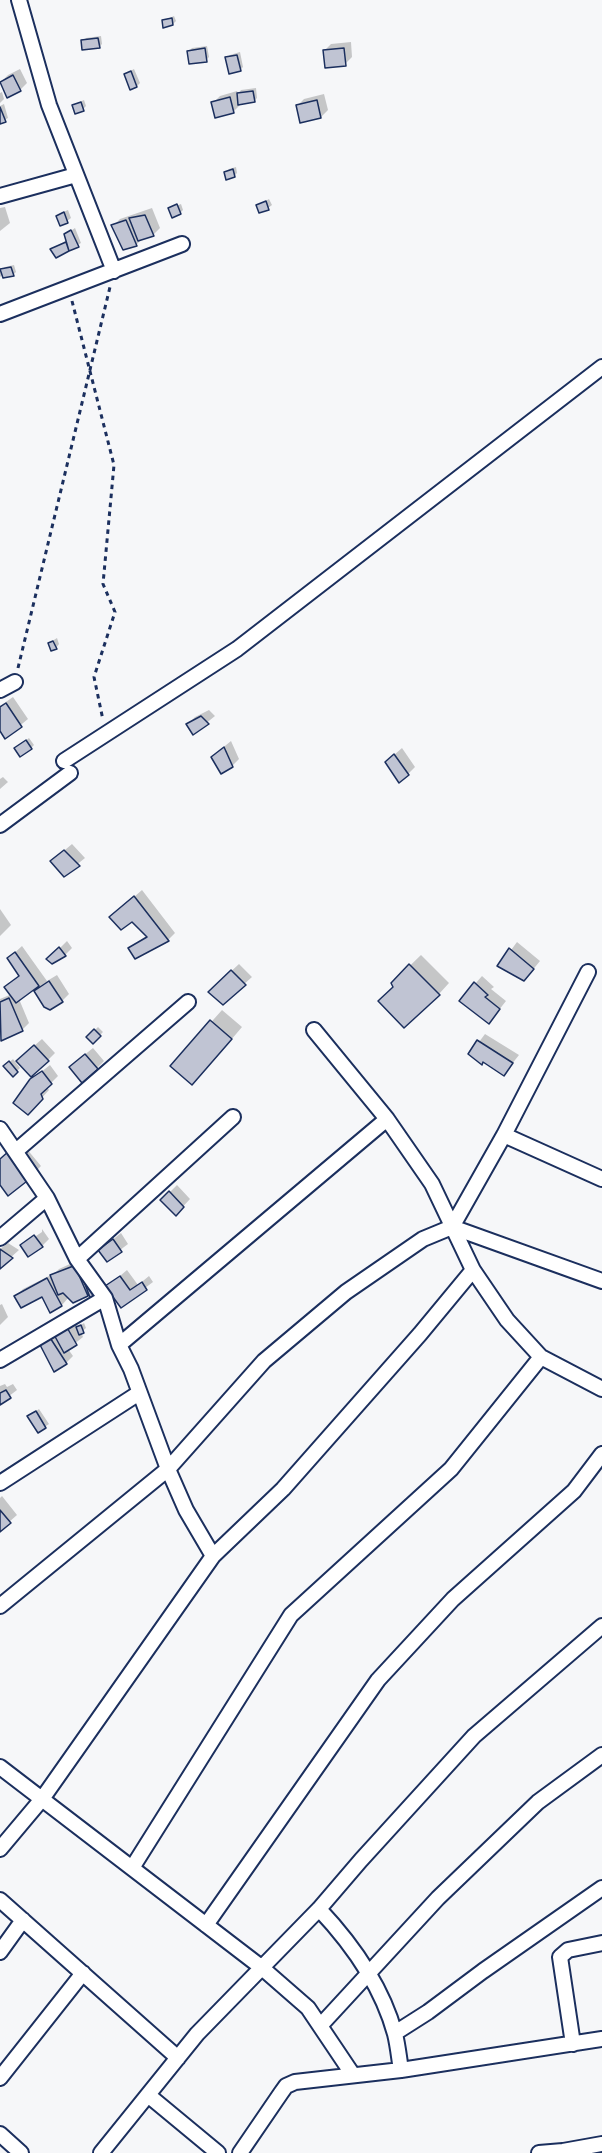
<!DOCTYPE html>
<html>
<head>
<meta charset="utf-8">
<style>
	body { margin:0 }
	canvas { display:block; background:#f6f7f9 }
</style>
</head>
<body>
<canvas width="602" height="2153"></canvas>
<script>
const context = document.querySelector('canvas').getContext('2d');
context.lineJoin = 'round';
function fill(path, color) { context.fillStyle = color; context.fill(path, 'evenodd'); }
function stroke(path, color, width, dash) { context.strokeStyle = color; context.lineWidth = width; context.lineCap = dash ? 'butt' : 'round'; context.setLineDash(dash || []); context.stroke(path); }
fill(new Path2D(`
	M174 16 176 21 173 24 163 21Z
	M101 36 102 44 99 47 83 41 86 38Z
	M351 42 352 57 345 64 324 51 331 44Z
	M207 46 209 57 206 60 189 51 192 48Z
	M240 52 243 67 240 70 227 58 230 55Z
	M20 69 27 83 20 90 1 82 8 75Z
	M134 69 140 83 137 86 125 74Z
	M256 88 257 98 254 101 240 103V105L233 112 213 103 220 96 237 91 238 94 241 90Z
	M2 92 4 99 0 103V93Z
	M324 94 328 110 321 117 297 106 304 99Z
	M84 100 86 106 83 109 73 105Z
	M4 104 8 118 0 122V106Z
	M236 167 237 173 234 176 226 172 229 169Z
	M269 199 272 205 268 208 258 205Z
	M181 204 183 210 180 213 171 208Z
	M5 207 10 223 0 231V208Z
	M152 208 160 228 153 235 143 238 136 245 113 226 120 219Z
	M68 210 71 218 67 221 61 213Z
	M75 228 81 243 57 256 52 249 67 240 65 235Z
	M14 265 16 272 13 275 3 274 0 277V268L2 270 5 267Z
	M57 638 59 644 56 648 49 643Z
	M13 697 28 719 6 737 0 728V706Z
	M209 710 215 716 194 733 188 724 195 717Z
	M29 738 34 745 31 748 19 746Z
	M231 741 239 759 232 766 220 750Z
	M402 748 415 767 408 774 394 755Z
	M3 777 8 782 0 789V779Z
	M72 844 85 858 64 875 52 861Z
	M142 890 175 933 168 940 135 957 130 948 147 935 132 920 118 911Z
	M0 909 11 925 0 936Z
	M67 941 72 948 65 955 49 959Z
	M517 942 540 961 531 972 500 965Z
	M22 946 47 981 57 975 69 994 62 1001 45 1006 34 988 19 999 29 1023 22 1030 1 1039 0 999 12 994 6 987 20 975 9 958Z
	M421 955 449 983 439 994 395 986 392 983Z
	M239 964 252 977 223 1003 210 991Z
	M482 976 494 987 491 989 506 1001 495 1015 461 1000Z
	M222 1010 242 1027 203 1073 172 1066Z
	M98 1027 103 1032 93 1042 88 1037Z
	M485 1034 519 1055 504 1074 470 1054Z
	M42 1039 55 1053 48 1060 25 1054Z
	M93 1048 104 1061 97 1068 78 1060Z
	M13 1059 20 1068 13 1075 5 1066Z
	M50 1065 58 1076 47 1087 49 1090 28 1113 31 1080Z
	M21 1142 41 1166 30 1177 0 1183V1159Z
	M177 1185 190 1199 176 1214 162 1200Z
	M42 1229 49 1239 42 1246 22 1245 27 1239V1242L42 1232Z
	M121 1233 128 1244 107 1260 100 1250Z
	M8 1243 19 1250 0 1267V1249Z
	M83 1258 90 1292 87 1295 69 1297 62 1305 51 1311 43 1295 16 1296 23 1289 55 1273 59 1269Z
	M127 1270 138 1285 149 1276 153 1282 121 1306 107 1287Z
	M2 1304 8 1317 0 1325V1305Z
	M73 1318 78 1327 84 1323 86 1328 81 1332 83 1337 68 1349 73 1356 66 1363 39 1339Z
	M5 1384 7 1387 13 1384 17 1390 0 1403V1386Z
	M39 1409 49 1424 38 1431 29 1416Z
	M2 1496 17 1515 0 1530V1498Z`), '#0003');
const building = new Path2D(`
	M172 18 173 25 163 28 162 20Z
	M98 38 100 48 82 50 81 40Z
	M205 48 207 62 189 64 187 51Z
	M344 48 346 66 325 68 323 50Z
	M237 55 241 71 229 74 225 57Z
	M131 71 137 87 130 90 124 74Z
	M13 75 21 91 7 98 0 82Z
	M253 91 255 102 238 105 237 93Z
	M230 97 234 113 215 118 211 102Z
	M317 100 321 118 300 123 296 105Z
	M81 102 84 111 75 114 72 105Z
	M0 107 6 122 0 124Z
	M233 169 235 177 226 180 224 172Z
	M266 201 269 210 259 213 256 205Z
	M177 204 181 214 172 218 168 208Z
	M64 212 68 223 60 226 56 216Z
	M145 215 154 236 138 241 129 218Z
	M126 220 137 246 123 250 111 225Z
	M71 230 79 247 69 251 64 234Z
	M66 242 69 251 56 258 50 249Z
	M11 267 14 276 3 278 0 269Z
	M53 641 57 649 51 651 48 643Z
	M6 703 22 727 5 739 0 731V707Z
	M201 716 209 724 193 735 186 724Z
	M26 740 32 749 20 757 14 748Z
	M224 747 233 767 221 774 211 757Z
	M394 754 409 775 399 783 385 762Z
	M64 850 80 866 64 877 50 861Z
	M134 896 169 941 135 959 128 948 147 937 132 922 121 930 109 917Z
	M59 947 66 956 52 964 46 959Z
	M509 948 534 969 524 981 497 966Z
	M15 952 39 986 16 1003 4 987 19 976 7 958Z
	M409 964 440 995 404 1028 378 1001 393 987 391 983Z
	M231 970 246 985 223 1005 208 992Z
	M49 981 63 1002 50 1010 44 1007 34 991Z
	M474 982 488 995 485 997 500 1009 489 1024 459 1001Z
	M9 998 23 1031 1 1041 0 1002Z
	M210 1020 232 1039 192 1085 170 1066Z
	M94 1029 101 1036 93 1044 86 1037Z
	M477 1040 513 1063 504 1076 483 1062 482 1065 468 1054Z
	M34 1045 49 1061 31 1077 16 1061Z
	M85 1054 98 1069 82 1083 69 1067Z
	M9 1061 18 1072 13 1077 3 1066Z
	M42 1071 52 1084 41 1094 43 1099 28 1115 13 1103 30 1079Z
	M9 1151 31 1178 8 1196 0 1185V1159Z
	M169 1191 184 1207 176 1216 160 1200Z
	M34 1235 43 1247 28 1257 20 1245Z
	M113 1239 122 1252 107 1262 98 1250Z
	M0 1249 13 1258 0 1269Z
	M76 1265 80 1269 78 1273 88 1296 73 1303 63 1293 58 1295 50 1275Z
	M120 1276 130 1290 142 1282 147 1290 121 1308 105 1286Z
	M47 1278 62 1306 50 1313 42 1297 21 1308 14 1296Z
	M91 1281 98 1297 91 1300 85 1284Z
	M65 1324 77 1345 64 1353 52 1331Z
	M81 1325 84 1333 79 1335 76 1327Z
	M47 1333 67 1364 54 1372 37 1339Z
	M6 1390 11 1398 0 1405V1393Z
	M36 1411 46 1428 38 1433 27 1416Z
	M0 1510 11 1523 0 1532Z`);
fill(building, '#c0c4d3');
stroke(building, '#1b2f5e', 1.5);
const street = new Path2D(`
	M19 0 49 105 114 271
	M0 196 76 175
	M0 314 182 244
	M0 690 15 682
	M64 761 237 649 602 367
	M0 825 70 773
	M314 1030 387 1119 432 1184 473 1270 507 1320 541 1357 602 1389
	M0 1129 47 1198 77 1259 105 1298 119 1345 131 1369 168 1469 186 1510 213 1556
	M504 1135 602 1179
	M16 1151 188 1002
	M452 1227 602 1281
	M0 1238 47 1198
	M77 1259 233 1117
	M119 1345 387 1119
	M0 1360 105 1298
	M0 1483 139 1393
	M0 1606 168 1469 264 1361 346 1292 423 1239 452 1227 504 1135 588 972
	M0 1767 261 1967 308 2008 353 2075
	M0 1849 42 1799 213 1556 283 1489 420 1334 473 1270
	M132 1868 291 1615 451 1469 541 1357
	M0 1900 178 2058
	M319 1909C352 1944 382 1986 395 2034 398 2046 399 2058 401 2070
	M206 1925 378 1680 453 1599 574 1491 602 1454
	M0 1952 23 1920
	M320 2026 438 1898 538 1802 602 1755
	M395 2033 428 2012 483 1971 602 1888
	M573 2044 560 1957 568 1950 602 1943
	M0 2078 83 1973
	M148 2095 218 2153
	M0 2134 21 2153
	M101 2153 197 2034 319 1909 361 1860 474 1736 602 1626
	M240 2153 281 2093 286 2086 295 2082 401 2070 602 2039
	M539 2153 563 2151 602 2144`);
stroke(street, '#1b2f5e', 18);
stroke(new Path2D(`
	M72 301 114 465 103 584 115 612 94 677 103 720
	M18 668 110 287`), '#1b2f5e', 3, [4.5, 4.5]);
stroke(street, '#fff', 14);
</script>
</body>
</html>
